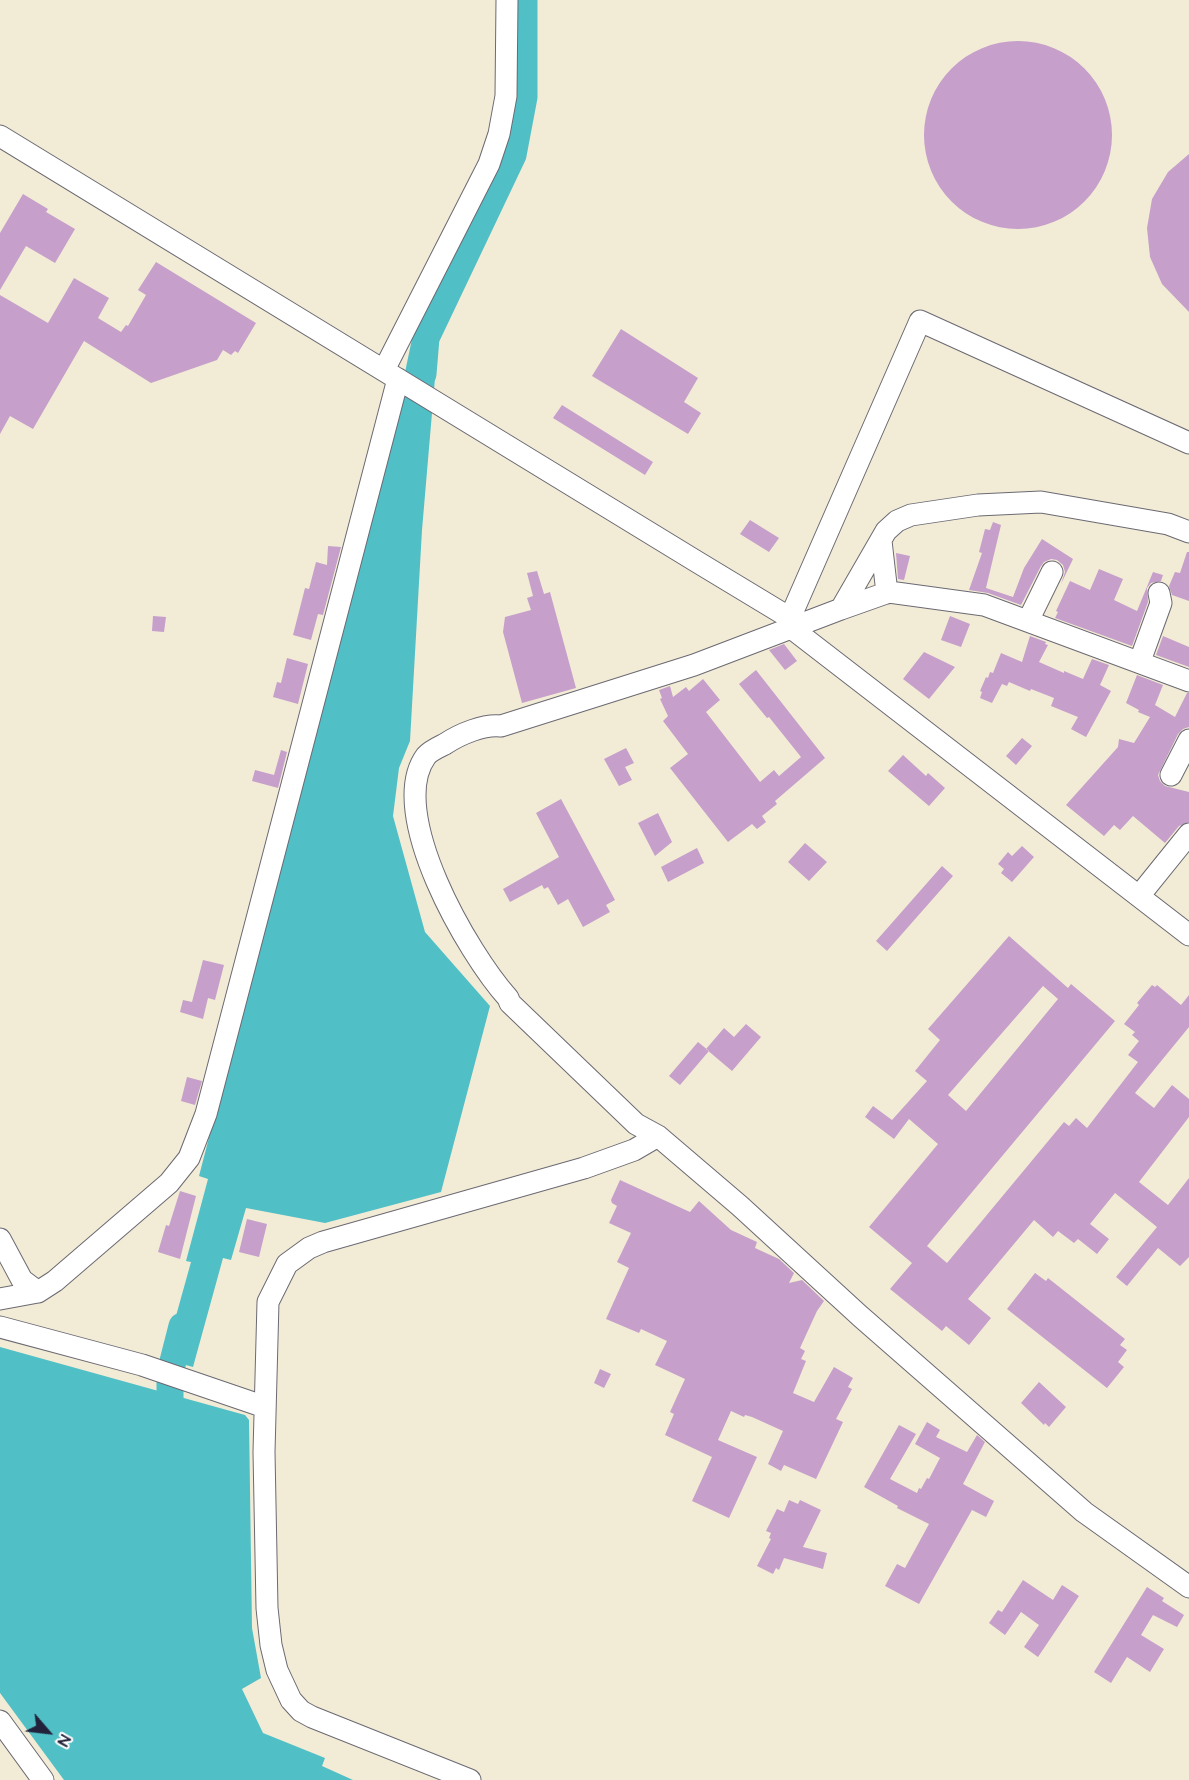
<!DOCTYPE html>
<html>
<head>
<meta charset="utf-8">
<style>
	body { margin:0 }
	#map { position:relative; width:1189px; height:1780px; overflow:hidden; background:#f2ecd7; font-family:"Architects Daughter",sans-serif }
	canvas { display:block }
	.north { position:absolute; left:18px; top:1702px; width:60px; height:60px; -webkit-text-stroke:4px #fff; paint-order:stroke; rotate:118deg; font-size:16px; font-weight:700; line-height:24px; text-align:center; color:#22223b }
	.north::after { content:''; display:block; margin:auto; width:21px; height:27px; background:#22223b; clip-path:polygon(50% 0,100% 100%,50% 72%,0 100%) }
</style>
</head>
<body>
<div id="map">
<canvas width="1189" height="1780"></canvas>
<div class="north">N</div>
</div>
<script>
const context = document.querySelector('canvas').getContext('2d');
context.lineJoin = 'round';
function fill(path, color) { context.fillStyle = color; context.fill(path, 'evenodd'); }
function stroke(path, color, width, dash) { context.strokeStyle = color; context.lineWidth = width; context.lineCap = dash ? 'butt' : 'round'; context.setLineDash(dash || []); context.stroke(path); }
fill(new Path2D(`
	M413 334 438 343 422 530 410 741 399 768 393 816 425 932 490 1006 441 1192 325 1223 246 1208 231 1260 223 1258 193 1367 164 1359 191 1262 186 1261 208 1179 199 1176 391 439Z
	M0 1347 245 1415 249 1420 252 1628 261 1678 242 1689 263 1733 325 1758 322 1766 353 1780H64L0 1693Z`), '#51bfc6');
stroke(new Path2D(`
	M423 374 426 338 513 155 524 97V0
	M170 1430V1373L182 1326`), '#51bfc6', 27);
fill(new Path2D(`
	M924 135a94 94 0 1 1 188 0a94 94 0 1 1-188 0Z
	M1189 154V312L1162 284 1150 257 1147 228 1152 199 1168 172Z
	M23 194 48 209 46 212 75 229 55 263 26 246 0 290V233Z
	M156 262 256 323 238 353 235 351 231 355 223 350 217 360 151 383 84 341 33 429 10 416 0 434V295L48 323 74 278 109 298 98 318 121 332 126 325 128 326 146 295 138 290Z
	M621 329 698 378 684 402 701 413 688 434 592 376Z
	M562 405 653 462 645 475 553 418Z
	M750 520 779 538 769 552 740 534Z
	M993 522 1001 525 986 588 1013 597 1024 568 1042 539 1073 559 1061 584 1065 572 1063 565 1057 560 1051 559 1044 562 1041 566 1021 605 988 593 969 590 982 553 979 552 985 529 990 530Z
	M328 546 341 547 323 615 318 614 311 640 293 635 305 588 309 589 316 562 327 565Z
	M1187 552H1189V601L1172 595 1169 586 1175 572 1180 573Z
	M896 553 910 556 904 580 898 579Z
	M1099 569 1123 579 1114 600 1137 611 1153 572 1163 575 1161 581 1151 583 1147 588 1148 602 1132 646 1055 618 1058 612 1056 611 1070 581 1090 590Z
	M537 571 544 594 550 592 576 688 522 703 503 632 505 617 531 610 527 598 533 596 527 573Z
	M153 616 166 617 164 632 152 631Z
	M950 616 970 624 961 647 941 640Z
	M1030 636 1046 642 1045 644 1048 645 1039 662 1064 673V671L1083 679 1092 659 1109 665 1100 685 1111 691 1086 737 1071 729 1078 717 1051 706 1054 698 1031 689 1030 691 1009 682 1007 686 1002 684 992 703 980 698 982 692 980 691 986 677 988 678 990 672 993 673 1001 653 1022 662Z
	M1163 636 1189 647V667L1156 655Z
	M784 644 797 661 785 670 769 650Z
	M924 652 955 667 929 699 903 679Z
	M287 658 308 664 298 704 273 697 277 682 281 683Z
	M756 670 825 758 775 801 777 804 762 816 766 822 757 829 752 824 728 842 670 768 688 754 663 721 668 716 660 699 662 698 659 690 670 686 673 697 686 687 689 691 703 679 720 700 706 712 760 782 774 770 779 776 801 757 769 717 767 718 739 684Z
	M1137 675 1163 685 1155 705 1175 717 1187 693H1189V727L1183 729 1178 734 1158 775 1160 781 1165 786 1189 792V822L1179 826 1165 843 1133 816 1120 830 1114 825 1104 836 1066 805 1118 747 1119 739 1134 743 1150 717 1138 712 1139 710 1126 703Z
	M1022 738 1032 746 1016 765 1006 756Z
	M626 748 634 763 625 767 632 780 619 786 604 759Z
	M281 750 287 752 278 788 252 781 255 770 274 775Z
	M903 755 926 776 928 773 945 788 929 806 888 771Z
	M561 799 615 900 606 905 610 912 583 927 568 899 558 905 548 887 544 889 542 885 510 902 503 889 559 857 536 813Z
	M658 813 672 842 655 856 638 823Z
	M805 843 827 862 809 881 788 862Z
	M1022 846 1034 857 1012 882 1001 873 1004 869 998 864 1008 852 1012 856Z
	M697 848 704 863 668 882 661 867Z
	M942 866 953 876 887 951 876 941Z
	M1009 936 1068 988 1071 984 1115 1021 927 1246 947 1263 1064 1122 1069 1126 1076 1118 1087 1128 1138 1062 1128 1055 1139 1041 1132 1035 1135 1032 1124 1024 1139 1005 1137 1003 1152 985 1155 987 1157 985 1181 1005 1189 995V1027L1135 1093 1154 1108 1172 1085 1189 1099V1117L1139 1182 1168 1205 1189 1178V1257L1180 1266 1158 1248 1127 1286 1116 1277 1157 1227 1115 1193 1090 1224 1109 1239 1097 1254 1078 1239 1074 1243 1058 1231 1053 1237 1034 1220 968 1299 991 1318 969 1345 946 1326 942 1331 890 1289 912 1263 869 1227 938 1144 909 1119 894 1139 865 1117 873 1106 892 1120 927 1081 915 1071 940 1040 928 1029ZM1043 986 1058 999 966 1111 948 1095Z
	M203 960 224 965 215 1000 208 998 203 1019 180 1012 183 1000 192 1002Z
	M746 1024 761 1037 732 1071 706 1049 724 1028 734 1037Z
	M698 1042 709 1051 680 1085 669 1076Z
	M187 1077 202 1081 195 1105 181 1101Z
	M620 1180 690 1212 699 1201 731 1230 757 1242 755 1248 779 1259 794 1273 789 1283 802 1280 824 1301 817 1311 800 1348 805 1351 801 1359 806 1361 793 1393 814 1402 834 1367 853 1378 848 1387 852 1389 836 1419 843 1422 816 1479 784 1465 781 1471 768 1464 783 1431 752 1417 745 1415 744 1417 731 1411 718 1440 757 1457 729 1518 692 1501 712 1457 665 1435 674 1414 670 1412 685 1379 655 1365 667 1341 641 1329 639 1333 606 1319 629 1268 617 1262 631 1233 609 1223 617 1206 612 1203 611 1200Z
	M180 1191 196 1196 180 1259 158 1252 166 1225 169 1226Z
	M247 1219 267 1224 259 1257 239 1252Z
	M1035 1273 1046 1281 1048 1278 1125 1339 1120 1345 1127 1350 1118 1362 1124 1367 1107 1388 1007 1309Z
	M600 1369 611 1374 604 1388 594 1383Z
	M1039 1382 1066 1407 1049 1427 1045 1423 1044 1425 1021 1403Z
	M927 1422 940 1430 936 1437 967 1452 977 1435 985 1442 963 1484 994 1501 986 1517 972 1510 919 1604 885 1586 897 1564 905 1568 929 1524 897 1508 898 1506 864 1487 899 1425 916 1434 890 1479 917 1493 919 1488 921 1489 927 1478 929 1479 940 1458 915 1444Z
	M789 1500 798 1504 800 1500 821 1510 803 1547 827 1553 823 1569 784 1558 779 1570 776 1568 773 1574 757 1566 771 1539 769 1538 771 1533 766 1531 777 1509 784 1512Z
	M1023 1580 1053 1600 1062 1585 1079 1596 1038 1657 1024 1647 1039 1625 1021 1612 1005 1635 989 1623 998 1610 1002 1612Z
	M1147 1587 1164 1598 1162 1601 1184 1615 1177 1627 1153 1615 1141 1635 1164 1649 1150 1672 1127 1657 1111 1683 1094 1672Z`), '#c69fca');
const minor = new Path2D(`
	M0 136C264 297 526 459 790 618
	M384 370 489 164 499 134 506 96 507 0
	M1189 532 1168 524 1041 502 978 505 911 515 897 521 886 531 841 609 694 665 501 726C484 724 460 734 445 744 439 747 430 751 426 756 385 812 469 955 508 998L510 1003 636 1124 658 1136 740 1206 860 1316 1084 1512 1189 1587
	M881 541 887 593
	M841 609 889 592 984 605 1189 681
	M1028 621 1052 572
	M790 627V618L920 321 1189 443
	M790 627 1189 935
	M1140 661 1161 603 1159 593
	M1171 775 1189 740
	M1139 896 1189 834
	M0 1239 22 1280 38 1292
	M0 1299 38 1292 55 1281 169 1183 189 1158 206 1114 398 379
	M0 1327 142 1365 265 1407
	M0 1721 43 1780
	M470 1780 312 1717 301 1711 291 1700 277 1670 271 1645 267 1608 264 1452 268 1302 287 1264 309 1248 323 1242 584 1168 634 1150 658 1136`);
stroke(minor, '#6b6972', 23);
stroke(minor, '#fff', 21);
</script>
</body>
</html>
